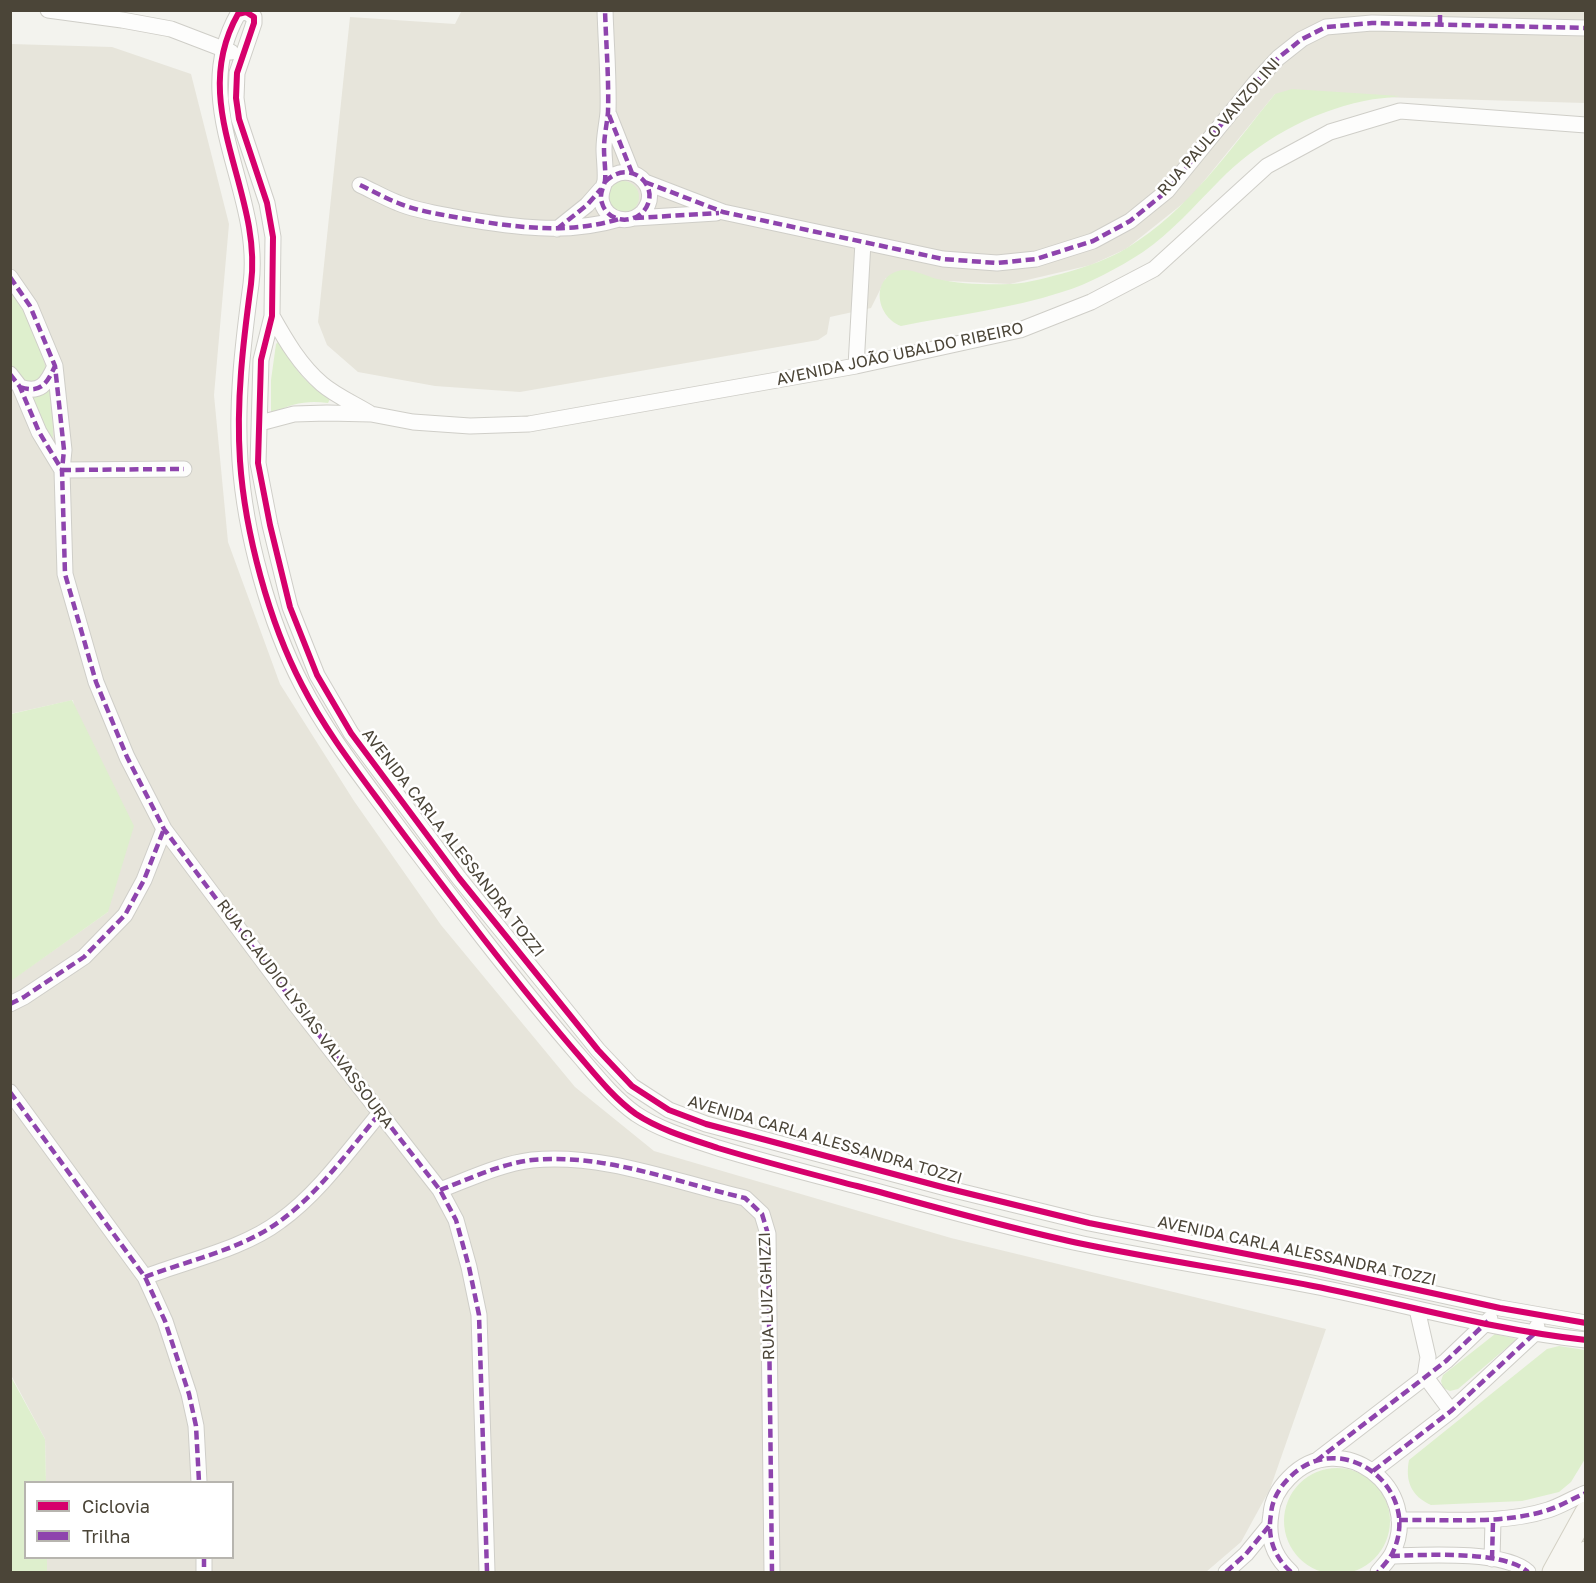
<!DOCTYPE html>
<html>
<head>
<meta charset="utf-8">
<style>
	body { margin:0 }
	#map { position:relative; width:1596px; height:1583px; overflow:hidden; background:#f3f3ee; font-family:"Golos Text",sans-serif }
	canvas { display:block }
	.frame { position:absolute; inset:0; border:12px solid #4b4538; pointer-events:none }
	.legend { position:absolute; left:24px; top:1481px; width:210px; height:78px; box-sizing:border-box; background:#fff; border:2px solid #b7b5af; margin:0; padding:8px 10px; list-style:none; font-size:18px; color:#4b4538 }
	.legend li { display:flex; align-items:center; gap:12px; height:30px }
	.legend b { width:30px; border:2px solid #b7b5af }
</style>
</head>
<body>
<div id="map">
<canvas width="1596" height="1583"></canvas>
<div class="frame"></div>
<ul class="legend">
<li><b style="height:8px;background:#d6006c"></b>Ciclovia</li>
<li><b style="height:8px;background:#8e44ad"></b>Trilha</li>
</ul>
</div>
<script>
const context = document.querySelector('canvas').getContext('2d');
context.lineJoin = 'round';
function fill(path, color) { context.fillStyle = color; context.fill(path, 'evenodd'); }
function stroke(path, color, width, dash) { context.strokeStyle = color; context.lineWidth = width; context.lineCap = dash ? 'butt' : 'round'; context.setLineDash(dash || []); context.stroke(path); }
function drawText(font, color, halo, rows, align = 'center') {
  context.font = font + ' "Golos Text",sans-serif'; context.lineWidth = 5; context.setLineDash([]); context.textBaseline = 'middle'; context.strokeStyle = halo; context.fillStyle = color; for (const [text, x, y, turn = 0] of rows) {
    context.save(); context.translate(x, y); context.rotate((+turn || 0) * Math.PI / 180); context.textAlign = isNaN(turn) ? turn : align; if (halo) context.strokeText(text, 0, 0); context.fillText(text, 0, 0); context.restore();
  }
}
fill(new Path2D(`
	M462 10 1585 11V103L1275 94 1191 197 1126 249 1091 265 1010 284 886 278 871 308 830 317 827 334 818 340 520 392 435 386 358 372 327 345 318 322 350 17 455 24Z
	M11 44 112 47 191 74 229 224 214 395 228 542 280 684 354 801 441 925 575 1087 654 1151 951 1238 1326 1329 1270 1489 1241 1542 1206 1572H47V1558H232V1482H46L45 1439 11 1375 10 981 108 912 73 700 10 714Z`), '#e7e5db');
fill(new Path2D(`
	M1292 89 1400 96C1388 98 1376 98 1364 101 1310 112 1257 142 1219 181 1194 206 1172 232 1143 252 1118 268 1089 284 1062 292 1010 309 955 315 901 326 875 316 870 276 902 270 913 269 927 276 937 279 960 284 987 285 1010 284 1030 283 1049 277 1068 272 1088 266 1109 259 1127 248 1189 210 1230 149 1275 94Z
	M607 197a16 16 0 1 1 32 0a16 16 0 1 1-32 0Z
	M10 291C30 316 40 342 47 374L39 384 20 383 11 366Z
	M278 342 281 343C294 370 305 382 330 399L328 403C308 400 292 403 273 413L271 412V380L276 344Z
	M52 387 53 437 49 438 30 394C40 395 45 394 52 387Z
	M72 700 134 826 108 912 11 981V714Z
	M1495 1334 1517 1339 1458 1389 1450 1391 1443 1388 1441 1381 1443 1375Z
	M1559 1346 1585 1350V1459L1571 1482 1559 1492 1522 1501 1431 1505C1411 1496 1405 1481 1409 1460L1547 1349Z
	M10 1375 45 1439 46 1482H26V1558H47V1572H11Z
	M1284 1521a53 53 0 1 1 106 0a53 53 0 1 1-106 0Z`), '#deefcd');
const minor = new Path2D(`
	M48 10 122 20 171 29 231 52
	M609 115 632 173
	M605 182C630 156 664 188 643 212 630 225 607 221 602 203 599 194 603 189 605 181 606 171 604 159 604 149 604 136 607 124 608 112 609 78 606 44 605 10
	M645 182 723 212 943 259 997 263 1036 259 1093 241 1130 221 1167 191 1255 83 1278 58 1302 39 1326 27 1372 23 1586 28
	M360 185C373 191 385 198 398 203 417 211 439 214 460 218 513 227 566 235 619 219
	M635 218 716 213
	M557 229 587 205 601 189
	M10 277 30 306 55 366 64 450 62 470 65 574 96 682 127 757 164 829 295 1004 440 1190 456 1220 469 1267 479 1315 487 1572
	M272 316C286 341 300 365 322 384 336 396 355 404 371 414
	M856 366 863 242
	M10 374 20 387 39 432 62 470
	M20 387C40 394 47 384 55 366
	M260 423 294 414 327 413 371 414 413 422 470 426 529 424 856 366 1020 330 1091 302 1154 269 1267 166 1330 132 1400 111 1586 125
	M62 470 184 469
	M10 1004 24 997 84 957 125 915 144 880 164 829
	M10 1092 145 1277 165 1321 189 1394 196 1426 199 1482
	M440 1190C469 1179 500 1164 532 1160 604 1153 675 1182 745 1198L762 1214 768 1234 772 1572
	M145 1277C189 1260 243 1249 280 1221 319 1193 349 1150 380 1113
	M1417 1309 1428 1357 1425 1376 1451 1411
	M1586 1323 1500 1308 1318 1268 1089 1223 946 1188 706 1124 669 1110 632 1086 598 1050 459 878 351 733 317 675 290 607 270 525 258 463 261 360 272 316 273 237 267 203 239 119 236 98 237 73 254 23V17L246 12 238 14C186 106 263 190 251 284 243 343 236 402 240 461 245 533 269 622 302 685 324 728 353 766 382 805 415 850 449 894 483 938 515 979 547 1019 581 1058 598 1078 615 1099 636 1114 660 1130 691 1139 718 1148 764 1162 811 1174 857 1186 932 1206 1007 1228 1083 1244 1160 1260 1237 1271 1313 1286 1404 1304 1493 1330 1586 1340
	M1316 1461 1446 1361 1490 1319
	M1373 1471 1451 1411 1534 1334 1537 1327
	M1399 1520C1448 1519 1501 1525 1548 1510 1561 1506 1573 1498 1586 1493
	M1391 1556C1424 1555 1504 1550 1528 1572
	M204 1558V1572
	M1492 1559 1493 1521
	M1226 1572 1246 1554 1269 1526
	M1291 1572C1274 1557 1267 1537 1271 1514 1272 1500 1279 1488 1289 1478 1340 1425 1425 1488 1392 1554 1388 1561 1382 1567 1378 1572`);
const secondary = new Path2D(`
	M1553 1572 1586 1512
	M1576 1572 1586 1552`);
stroke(minor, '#cfcec8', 17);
stroke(secondary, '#d3d0c4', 23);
stroke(minor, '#fdfdfc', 15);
stroke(secondary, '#f7f6f1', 21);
stroke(new Path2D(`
	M1440 24V10
	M609 115 632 173
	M605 182C630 156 664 188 643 212 630 225 607 221 602 203 599 194 603 189 605 181 606 171 604 159 604 149 604 136 607 124 608 112 609 78 606 44 605 10
	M645 182 723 212 943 259 997 263 1036 259 1093 241 1130 221 1167 191 1255 83 1278 58 1302 39 1326 27 1372 23 1586 28
	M360 185C373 191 385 198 398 203 417 211 439 214 460 218 513 227 566 235 619 219
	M635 218 719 213
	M557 229 587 205 601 189
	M10 277 30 306 55 366 64 450 62 470 65 574 96 682 127 757 164 829 295 1004 440 1190 456 1220 469 1267 479 1315 487 1572
	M10 374 20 387 39 432 62 470
	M20 387C40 394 47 384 55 366
	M62 470 184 469
	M10 1004 24 997 84 957 125 915 144 880 164 829
	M10 1092 145 1277 165 1321 189 1394 196 1426 199 1482
	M440 1190C469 1179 500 1164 532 1160 604 1153 675 1182 745 1198L762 1214 768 1234 772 1572
	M145 1277C189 1260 243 1249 280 1221 319 1193 349 1150 380 1113
	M1316 1461 1446 1361 1488 1321
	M1373 1471 1451 1411 1534 1334 1536 1330
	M1399 1520C1448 1519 1501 1525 1548 1510 1561 1506 1573 1498 1586 1493
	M1391 1556C1424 1555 1504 1550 1528 1572
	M204 1558V1572
	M1492 1559 1493 1521
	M1226 1572 1246 1554 1269 1526
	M1291 1572C1274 1557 1267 1537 1271 1514 1272 1500 1279 1488 1289 1478 1340 1425 1425 1488 1392 1554 1388 1561 1382 1567 1378 1572`), '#8e44ad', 4.5, [9, 4.5]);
stroke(new Path2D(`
	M1586 1323 1500 1308 1318 1268 1089 1223 946 1188 706 1124 669 1110 632 1086 598 1050 459 878 351 733 317 675 290 607 270 525 258 463 261 360 272 316 273 237 267 203 239 119 236 98 237 73 254 23V17L246 12 238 14C186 106 263 190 251 284 243 343 236 402 240 461 245 533 269 622 302 685 324 728 353 766 382 805 415 850 449 894 483 938 515 979 547 1019 581 1058 598 1078 615 1099 636 1114 660 1130 691 1139 718 1148 764 1162 811 1174 857 1186 932 1206 1007 1228 1083 1244 1160 1260 1237 1271 1313 1286 1404 1304 1493 1330 1586 1340`), '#d6006c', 6);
drawText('16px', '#4b4538', '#fff', [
	["RUA PAULO VANZOLINI",1219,127,-49],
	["AVENIDA JOÃO UBALDO RIBEIRO",900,354,-12],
	["AVENIDA CARLA ALESSANDRA TOZZI",453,843,52],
	["RUA CLAUDIO LYSIAS VALVASSOURA",305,1014,53],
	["AVENIDA CARLA ALESSANDRA TOZZI",825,1140,16],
	["AVENIDA CARLA ALESSANDRA TOZZI",1297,1251,12],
	["RUA LUIZ GHIZZI",767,1296,-92]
]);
</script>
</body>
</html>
